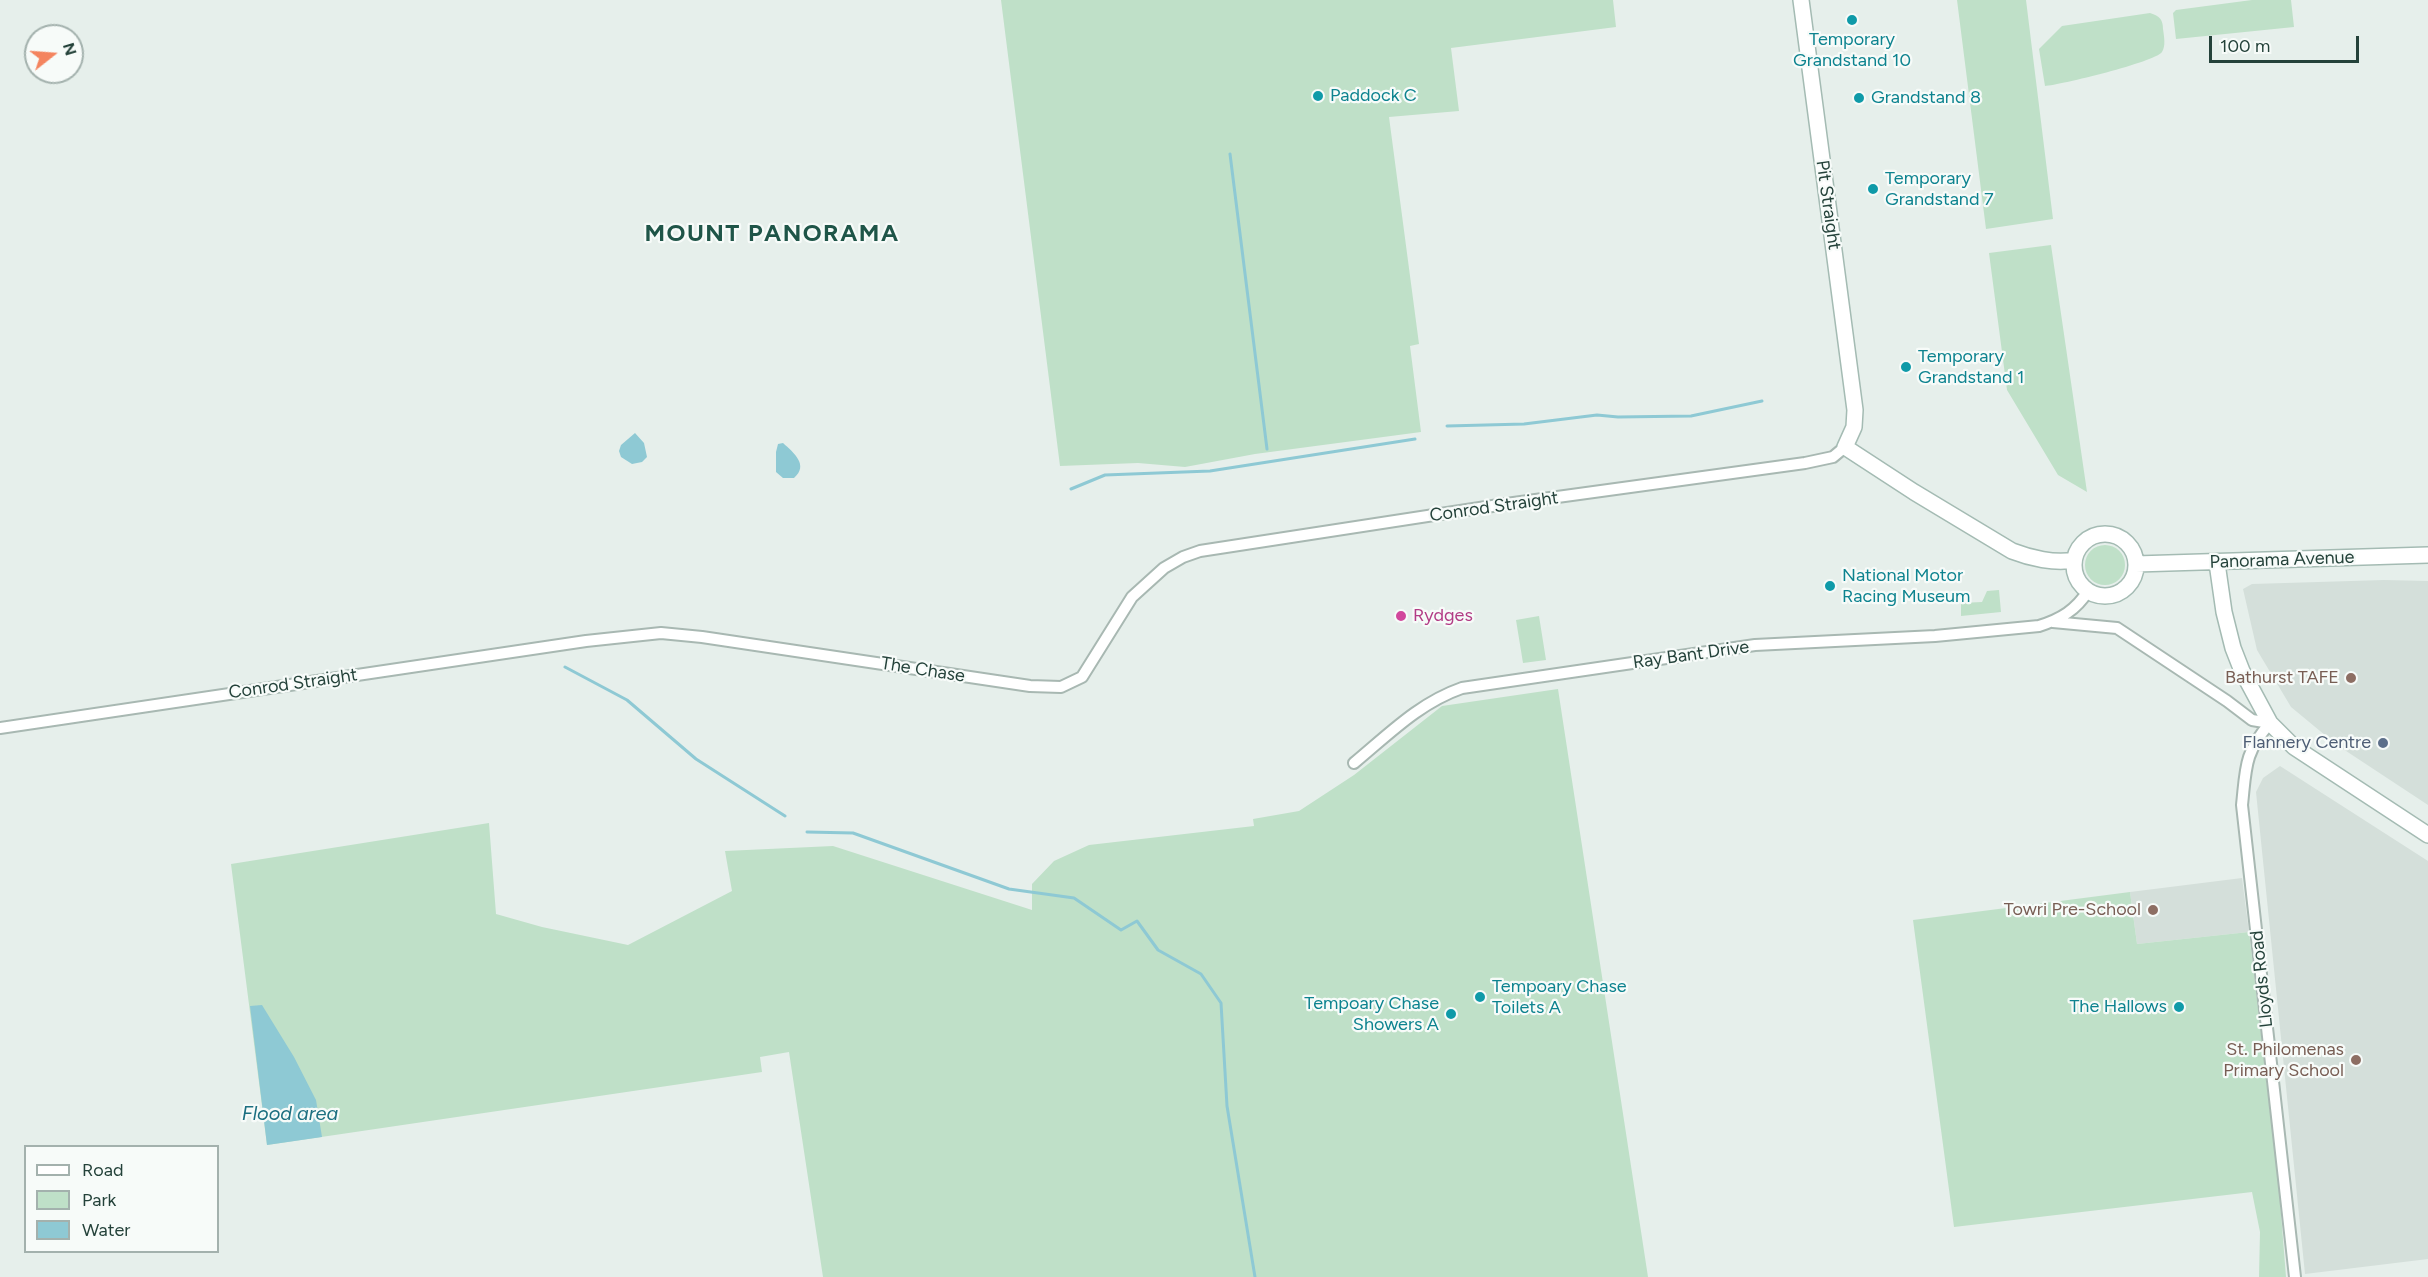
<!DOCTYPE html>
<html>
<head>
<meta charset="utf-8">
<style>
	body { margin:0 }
	#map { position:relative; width:2428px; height:1277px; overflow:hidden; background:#e6efeb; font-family:Figtree,sans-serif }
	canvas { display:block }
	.legend { position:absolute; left:24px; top:1145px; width:195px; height:108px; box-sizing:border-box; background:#f7fbf9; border:2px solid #a3b1ad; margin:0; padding:8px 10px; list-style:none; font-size:18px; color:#24423a }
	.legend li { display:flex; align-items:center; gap:12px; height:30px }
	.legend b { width:30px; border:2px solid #a3b1ad }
	.north { position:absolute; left:24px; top:24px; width:60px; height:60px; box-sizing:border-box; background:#f7fbf9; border:2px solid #a3b1ad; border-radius:50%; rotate:73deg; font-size:16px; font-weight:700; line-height:24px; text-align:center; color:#24423a }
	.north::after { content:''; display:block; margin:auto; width:21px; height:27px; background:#f4845f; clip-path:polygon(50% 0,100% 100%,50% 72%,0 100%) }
	.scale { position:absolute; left:2209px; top:36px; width:150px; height:27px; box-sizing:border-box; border:3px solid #24423a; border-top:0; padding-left:8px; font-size:18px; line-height:21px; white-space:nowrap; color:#24423a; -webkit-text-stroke:4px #f7fbf9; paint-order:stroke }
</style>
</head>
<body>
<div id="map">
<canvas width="2428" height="1277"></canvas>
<ul class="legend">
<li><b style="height:8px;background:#fff"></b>Road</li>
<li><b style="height:16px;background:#bfe0c8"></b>Park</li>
<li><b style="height:16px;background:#8ec9d4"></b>Water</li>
</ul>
<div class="north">N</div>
<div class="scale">100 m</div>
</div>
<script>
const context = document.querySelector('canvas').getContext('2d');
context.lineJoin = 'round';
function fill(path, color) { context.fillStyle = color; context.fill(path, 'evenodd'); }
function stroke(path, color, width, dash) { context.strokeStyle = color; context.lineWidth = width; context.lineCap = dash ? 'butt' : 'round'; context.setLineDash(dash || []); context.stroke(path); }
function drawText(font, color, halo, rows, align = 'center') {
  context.font = font + ' Figtree,sans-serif'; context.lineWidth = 4.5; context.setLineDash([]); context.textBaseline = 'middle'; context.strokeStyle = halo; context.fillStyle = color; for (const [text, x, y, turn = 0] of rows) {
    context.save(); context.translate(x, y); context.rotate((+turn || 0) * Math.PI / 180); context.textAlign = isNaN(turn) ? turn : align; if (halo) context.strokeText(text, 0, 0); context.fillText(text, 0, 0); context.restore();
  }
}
fill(new Path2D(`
	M2384 580 2428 581V805L2337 745 2291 707 2257 650 2243 589 2252 584Z
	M2280 766 2428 861V1259L2305 1274 2256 792 2263 778Z
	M2242 878 2249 932 2137 944 2130 892Z`), '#d4dfda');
fill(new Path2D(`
	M1001 0H1613L1616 27 1451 48 1459 111 1389 117 1419 344 1410 346 1421 432 1255 454 1185 467 1138 463 1060 466Z
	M1957 0H2026L2053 219 1986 229Z
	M2252 0H2291L2294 27 2176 39 2173 13 2176 10Z
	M2150 13C2160 16 2163 20 2163 29 2164 36 2166 46 2162 52 2155 62 2060 85 2045 86L2039 49 2062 26Z
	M2051 245 2087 492 2058 475 2007 390 1989 253Z
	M2085 565a20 20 0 1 1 40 0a20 20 0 1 1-40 0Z
	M1999 590 2001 612 1961 616V603L1982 602 1987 591Z
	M1539 616 1546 660 1523 663 1516 620Z
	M1558 689 1648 1277H823L789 1052 760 1057 762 1072 267 1145 231 864 489 823 496 914 542 927 628 945 732 891 725 851 833 846 1032 910V884L1054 861 1089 845 1254 826 1253 819 1299 811 1354 775 1442 706Z
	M2130 892 2137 944 2249 932 2279 1188 2286 1277H2259L2260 1232 2252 1192 1954 1227 1913 920Z`), '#bfe0c8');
fill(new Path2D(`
	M635 433 644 443 647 457 642 462 632 464 621 457 619 451 621 445Z
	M783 443C794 453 809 465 794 478H783L776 472V452L778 444Z
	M262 1005 294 1057 316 1100 322 1137 267 1145 250 1006Z`), '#8ec9d4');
stroke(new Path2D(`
	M1230 154 1267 449
	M1447 426 1524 424 1597 415 1618 417 1691 416 1762 401
	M1071 489 1105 475 1210 471 1415 439
	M565 667 627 700 696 759 785 816
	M807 832 853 833 1009 889 1074 898 1121 930 1137 921 1158 950 1201 974 1221 1003 1227 1106 1255 1277`), '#8ec9d4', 3);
const street = new Path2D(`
	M2053 622 2117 628 2227 701 2252 720 2270 723
	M2270 723C2244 753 2246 768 2242 805L2295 1277
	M0 728 586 641 661 633 702 637 1030 686 1061 687 1082 677 1132 597 1164 568 1183 557 1200 551 1499 505 1805 463 1833 457 1845 447
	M1354 763C1389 734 1419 703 1462 688L1755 645 1935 636 2039 626C2061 619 2076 610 2088 591`);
const secondary = new Path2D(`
	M1801 0 1855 410 1854 427 1845 447 1914 492 2012 551C2030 558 2055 564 2074 560
	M2074 565a31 31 0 1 1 62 0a31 31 0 1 1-62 0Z
	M2217 563 2224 612 2233 648 2242 671 2270 723 2294 747 2428 835
	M2136 564 2428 555`);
stroke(street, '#a8b8b2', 14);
stroke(secondary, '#a4bbb3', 18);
stroke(street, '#fff', 10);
stroke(secondary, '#fff', 15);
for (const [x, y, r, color] of [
	[1852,20,6,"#0f9aa8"],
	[1318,96,6,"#0f9aa8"],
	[1859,98,6,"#0f9aa8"],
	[1873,189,6,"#0f9aa8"],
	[1906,367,6,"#0f9aa8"],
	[1830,586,6,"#0f9aa8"],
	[1401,616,6,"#d1479c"],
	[2351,678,6,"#8d6e63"],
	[2383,743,6,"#5c6f8a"],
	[2153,910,6,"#8d6e63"],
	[1480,997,6,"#0f9aa8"],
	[2179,1007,6,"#0f9aa8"],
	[1451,1014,6,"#0f9aa8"],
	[2356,1060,6,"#8d6e63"]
]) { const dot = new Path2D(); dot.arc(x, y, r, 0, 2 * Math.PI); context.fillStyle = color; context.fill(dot); stroke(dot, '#f7fbf9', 2); }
drawText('18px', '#0d838f', '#f7fbf9', [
	["Temporary",1852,40,"center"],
	["Grandstand 10",1852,61,"center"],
	["Paddock C",1330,96],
	["Grandstand 8",1871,98],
	["Temporary",1885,179],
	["Grandstand 7",1885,200],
	["Temporary",1918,357],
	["Grandstand 1",1918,378],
	["National Motor",1842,576],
	["Racing Museum",1842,597],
	["Tempoary Chase",1492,987],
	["Toilets A",1492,1008],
	["Tempoary Chase",1439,1004,"right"],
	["Showers A",1439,1025,"right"],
	["The Hallows",2167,1007,"right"]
], 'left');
drawText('18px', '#24423a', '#f7fbf9', [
	["Pit Straight",1828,205,82],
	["Conrod Straight",1494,507,-8],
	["Panorama Avenue",2282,560,-2],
	["Ray Bant Drive",1691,655,-8],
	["The Chase",923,670,9],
	["Conrod Straight",293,684,-8],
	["Lloyds Road",2262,979,-96]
]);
drawText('18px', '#b23c85', '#f7fbf9', [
	["Rydges",1413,616]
], 'left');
drawText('18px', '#785e54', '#f7fbf9', [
	["Bathurst TAFE",2339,678],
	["Towri Pre-School",2141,910],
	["St. Philomenas",2344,1050],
	["Primary School",2344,1071]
], 'right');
drawText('18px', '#4e5e75', '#f7fbf9', [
	["Flannery Centre",2371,743]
], 'right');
drawText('italic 20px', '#1c6f80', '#f7fbf9', [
	["Flood area",290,1114]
]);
context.letterSpacing = '1.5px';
drawText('bold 24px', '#1f5548', '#f7fbf9', [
	["MOUNT PANORAMA",772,234]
]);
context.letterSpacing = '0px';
</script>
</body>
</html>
